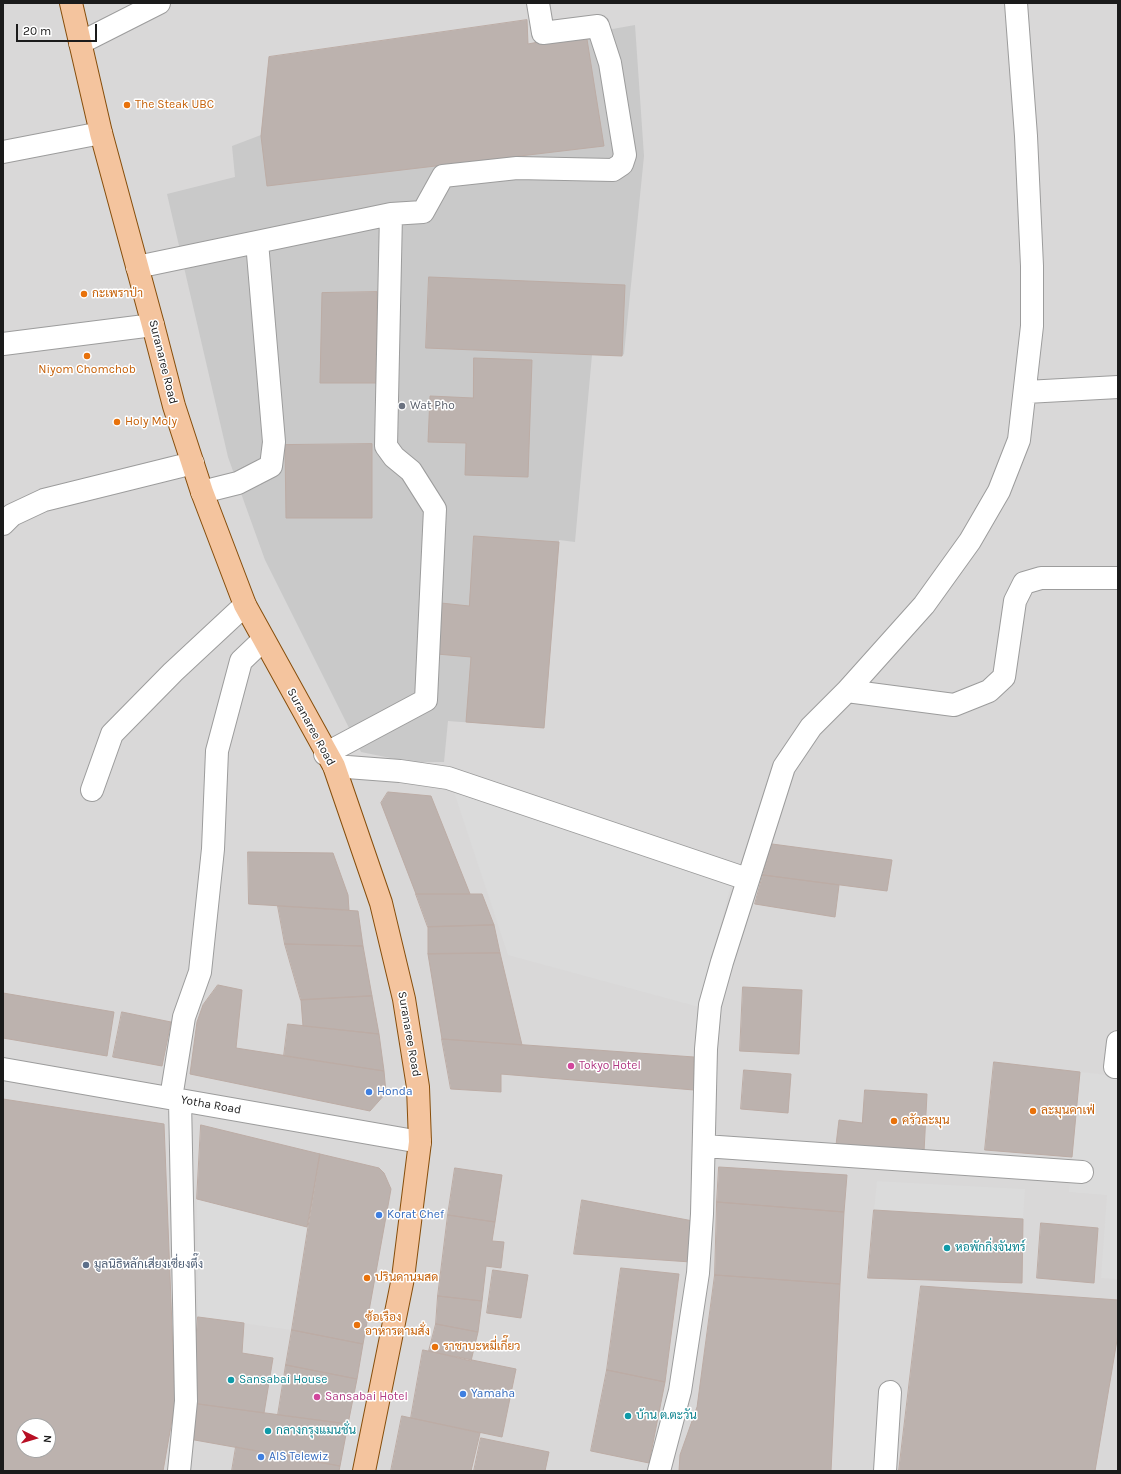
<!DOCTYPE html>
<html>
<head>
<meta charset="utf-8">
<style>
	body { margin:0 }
	#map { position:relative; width:1121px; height:1474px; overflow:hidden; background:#ece7e1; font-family:Karla,sans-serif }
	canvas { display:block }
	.frame { position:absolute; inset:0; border:4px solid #1b1b1b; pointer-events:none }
	.north { position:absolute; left:16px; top:1418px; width:40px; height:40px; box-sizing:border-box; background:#fff; border:1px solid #a4a4a4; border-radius:50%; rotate:95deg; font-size:11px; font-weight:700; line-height:16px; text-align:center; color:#1b1b1b }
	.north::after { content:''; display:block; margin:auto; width:14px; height:18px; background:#b80f24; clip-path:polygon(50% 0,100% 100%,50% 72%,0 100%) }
	.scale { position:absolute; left:16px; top:24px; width:81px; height:18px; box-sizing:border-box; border:2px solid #1b1b1b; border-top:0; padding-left:5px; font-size:12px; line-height:14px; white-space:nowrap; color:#1b1b1b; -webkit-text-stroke:3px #fff; paint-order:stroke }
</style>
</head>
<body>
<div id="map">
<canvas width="1121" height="1474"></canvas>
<div class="frame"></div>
<div class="north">N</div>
<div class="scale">20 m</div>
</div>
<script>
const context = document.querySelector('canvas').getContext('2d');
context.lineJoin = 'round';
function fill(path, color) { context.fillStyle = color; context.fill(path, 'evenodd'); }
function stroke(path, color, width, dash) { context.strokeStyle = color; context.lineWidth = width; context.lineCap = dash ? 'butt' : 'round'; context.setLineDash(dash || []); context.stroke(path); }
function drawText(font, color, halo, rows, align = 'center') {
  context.font = font + ' Karla,Sarabun,sans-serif'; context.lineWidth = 3; context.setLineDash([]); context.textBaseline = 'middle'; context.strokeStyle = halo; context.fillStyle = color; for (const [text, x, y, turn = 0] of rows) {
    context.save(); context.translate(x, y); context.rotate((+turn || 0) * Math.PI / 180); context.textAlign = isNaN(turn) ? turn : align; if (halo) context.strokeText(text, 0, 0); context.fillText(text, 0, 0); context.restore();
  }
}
fill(new Path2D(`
	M3 3H1118V1471H3ZM24 1426H48V1450H24Z`), '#d9d8d8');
fill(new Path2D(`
	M527 20 528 44 635 25 644 156 624 354 622 356 592 355 575 542 559 540 544 728 448 721 444 762H410L361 752 265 560 228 457 167 194 235 177 232 146 261 135 269 57Z`), '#c9c9c9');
fill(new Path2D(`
	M453 789 731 885 699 1007 508 955Z
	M1080 1072 1118 1076V1279L1101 1278 1107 1195 1069 1192Z
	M877 1181 1025 1189 1023 1219 874 1210Z
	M197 1199 307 1227 292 1330 198 1317Z`), '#dbdbdb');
const building = new Path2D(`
	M527 20 528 44 586 33 604 146 267 186 261 136 269 57Z
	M429 277 625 285 622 356 426 348Z
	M377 292 376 383H320L322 293Z
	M474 358 532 360 528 477 465 475 466 443 428 442 430 396 473 398Z
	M372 444V518H286L285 445Z
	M474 536 559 542 544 728 466 722 471 657 437 654 441 603 469 606Z
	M388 792 431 796 470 894H416L381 803Z
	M772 844 892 860 887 891 763 875Z
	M248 852 333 853 348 895 349 910 249 904Z
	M763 875 839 885 835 917 755 904Z
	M416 894H482L494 925 428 927Z
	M278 906 358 911 363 946 285 944Z
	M494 925 500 953 428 954V927Z
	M285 944 363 946 372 996 301 1000Z
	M500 953 522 1045 442 1039 428 954Z
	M218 985 242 990 236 1048 384 1071 386 1093 370 1111 190 1074 197 1022 203 1005Z
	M743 987 802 990 799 1054 740 1051Z
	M3 993 114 1012 107 1056 3 1038Z
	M372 996 379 1034 303 1026 301 1000Z
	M122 1012 171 1022 162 1066 113 1057Z
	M288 1024 379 1034 384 1071 284 1056Z
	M442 1039 694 1057V1090L501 1074V1092L451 1089Z
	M994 1062 1080 1072 1072 1157 985 1150Z
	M744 1070 791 1074 788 1113 741 1109Z
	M865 1090 927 1094 924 1152 836 1145 839 1120 862 1123Z
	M3 1099 164 1124 175 1403 163 1471H3ZM24 1426H48V1450H24Z
	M201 1125 320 1154 307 1227 197 1199Z
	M320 1154 379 1168 384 1173 391 1189 363 1344 292 1330Z
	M719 1167 847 1175 844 1212 717 1202Z
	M455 1168 502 1175 495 1222 448 1215Z
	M582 1200 693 1221 691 1262 574 1254Z
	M717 1202 844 1212 840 1284 715 1275Z
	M874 1210 1023 1219 1022 1283 868 1278Z
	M448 1215 495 1222 492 1241 504 1242 501 1268 486 1266 482 1301 438 1296Z
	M1041 1223 1098 1228 1094 1283 1037 1278Z
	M621 1268 679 1274 665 1382 607 1370Z
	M493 1270 528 1275 521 1318 487 1313Z
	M715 1275 840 1284 831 1471H679L680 1455 697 1407Z
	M921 1286 1118 1300V1334L1095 1471H899Z
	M438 1296 482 1301 478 1332 436 1324Z
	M198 1317 244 1323 242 1353 273 1358 264 1413 191 1403Z
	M436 1324 478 1332 471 1361 429 1351Z
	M292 1330 363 1344 357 1379 286 1365Z
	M423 1350 516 1369 502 1437 411 1418Z
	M286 1365 357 1379 348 1424 278 1415Z
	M607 1370 665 1382 649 1463 591 1451Z
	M191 1403 348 1424 340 1466 189 1439Z
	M402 1416 480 1433 471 1471H391Z
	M481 1438 549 1452 545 1471H474Z
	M236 1447 340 1466 339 1471H232Z`);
fill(building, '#bcb2ae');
stroke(building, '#bcaca5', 1);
const minor = new Path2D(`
	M80 43 159 3
	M3 152 101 133
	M137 267 391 214 423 212 443 176 517 168 613 170 622 164 625 155 610 63 598 26 543 33 538 3
	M3 344 153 325
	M1026 392 1118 387
	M202 492 238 483 271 466 274 442 257 242
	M3 524 12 515 44 500 193 463
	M847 691 954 705 989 691 1004 677 1015 601 1024 583 1041 578H1118
	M325 754 426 700 435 509 411 471 394 457 386 446 391 214
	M334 766 400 771 448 778 747 879
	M92 790 112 734 173 672 245 605
	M1118 1042 1115 1067H1118
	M3 1069 420 1142
	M171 1098 184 1017 200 972 213 849 217 751 241 661 263 640
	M704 1146 1082 1172
	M179 1471 186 1401 180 1100
	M659 1471 680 1391 698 1273 702 1214 706 1049 710 1005 722 962 784 767 811 727 847 691 924 605 970 541 999 491 1019 440 1032 326V266L1026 136 1016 3
	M885 1471 890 1392`);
const major = new Path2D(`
	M71 3 101 133 153 325 174 406 202 492 245 605 334 766 381 903 404 999 418 1087 420 1142 403 1278 364 1471`);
stroke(minor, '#9c9c9c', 24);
stroke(major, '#874e0b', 24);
stroke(minor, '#fff', 22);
stroke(major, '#f4c49e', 22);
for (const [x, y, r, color] of [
	[127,105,4,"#e8710a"],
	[84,294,4,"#e8710a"],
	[87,356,4,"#e8710a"],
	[402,406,4,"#6b7280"],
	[117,422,4,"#e8710a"],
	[571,1066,4,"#d1479c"],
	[369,1092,4,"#3f7fe0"],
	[1033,1111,4,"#e8710a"],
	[894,1121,4,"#e8710a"],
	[379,1215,4,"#3f7fe0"],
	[947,1248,4,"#0f9aa8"],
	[86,1265,4,"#5c6f8a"],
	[367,1278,4,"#e8710a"],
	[357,1325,4,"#e8710a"],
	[435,1347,4,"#e8710a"],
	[231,1380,4,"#0f9aa8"],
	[463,1394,4,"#3f7fe0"],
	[317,1397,4,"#d1479c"],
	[628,1416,4,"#0f9aa8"],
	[268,1431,4,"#0f9aa8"],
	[261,1457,4,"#3f7fe0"]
]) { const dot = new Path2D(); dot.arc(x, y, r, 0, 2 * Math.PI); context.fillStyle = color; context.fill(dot); stroke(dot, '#fff', 1.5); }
drawText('12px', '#c56008', '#fff', [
	["The Steak UBC",135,105],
	["กะเพราป่า",92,294],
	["Niyom Chomchob",87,370,"center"],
	["Holy Moly",125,422],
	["ละมุนคาเฟ่",1041,1111],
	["ครัวละมุน",902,1121],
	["ปรินดานมสด",375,1278],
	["ซ้อเรือง",365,1318],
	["อาหารตามสั่ง",365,1332],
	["ราชาบะหมี่เกี๊ยว",443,1347]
], 'left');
drawText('12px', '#1b1b1b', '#fff', [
	["Suranaree Road",163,362,76],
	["Suranaree Road",311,727,61],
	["Suranaree Road",409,1034,80],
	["Yotha Road",211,1105,10]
]);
drawText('12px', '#5b616d', '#fff', [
	["Wat Pho",410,406]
], 'left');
drawText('12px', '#b23c85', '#fff', [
	["Tokyo Hotel",579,1066],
	["Sansabai Hotel",325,1397]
], 'left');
drawText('12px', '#366cbe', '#fff', [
	["Honda",377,1092],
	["Korat Chef",387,1215],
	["Yamaha",471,1394],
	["AIS Telewiz",269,1457]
], 'left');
drawText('12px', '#0d838f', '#fff', [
	["หอพักกิ่งจันทร์",955,1248],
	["Sansabai House",239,1380],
	["บ้าน ต.ตะวัน",636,1416],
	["กลางกรุงแมนชั่น",276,1431]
], 'left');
drawText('12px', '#4e5e75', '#fff', [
	["มูลนิธิหลักเสียงเซี่ยงตึ๊ง",94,1265]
], 'left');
</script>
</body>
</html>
